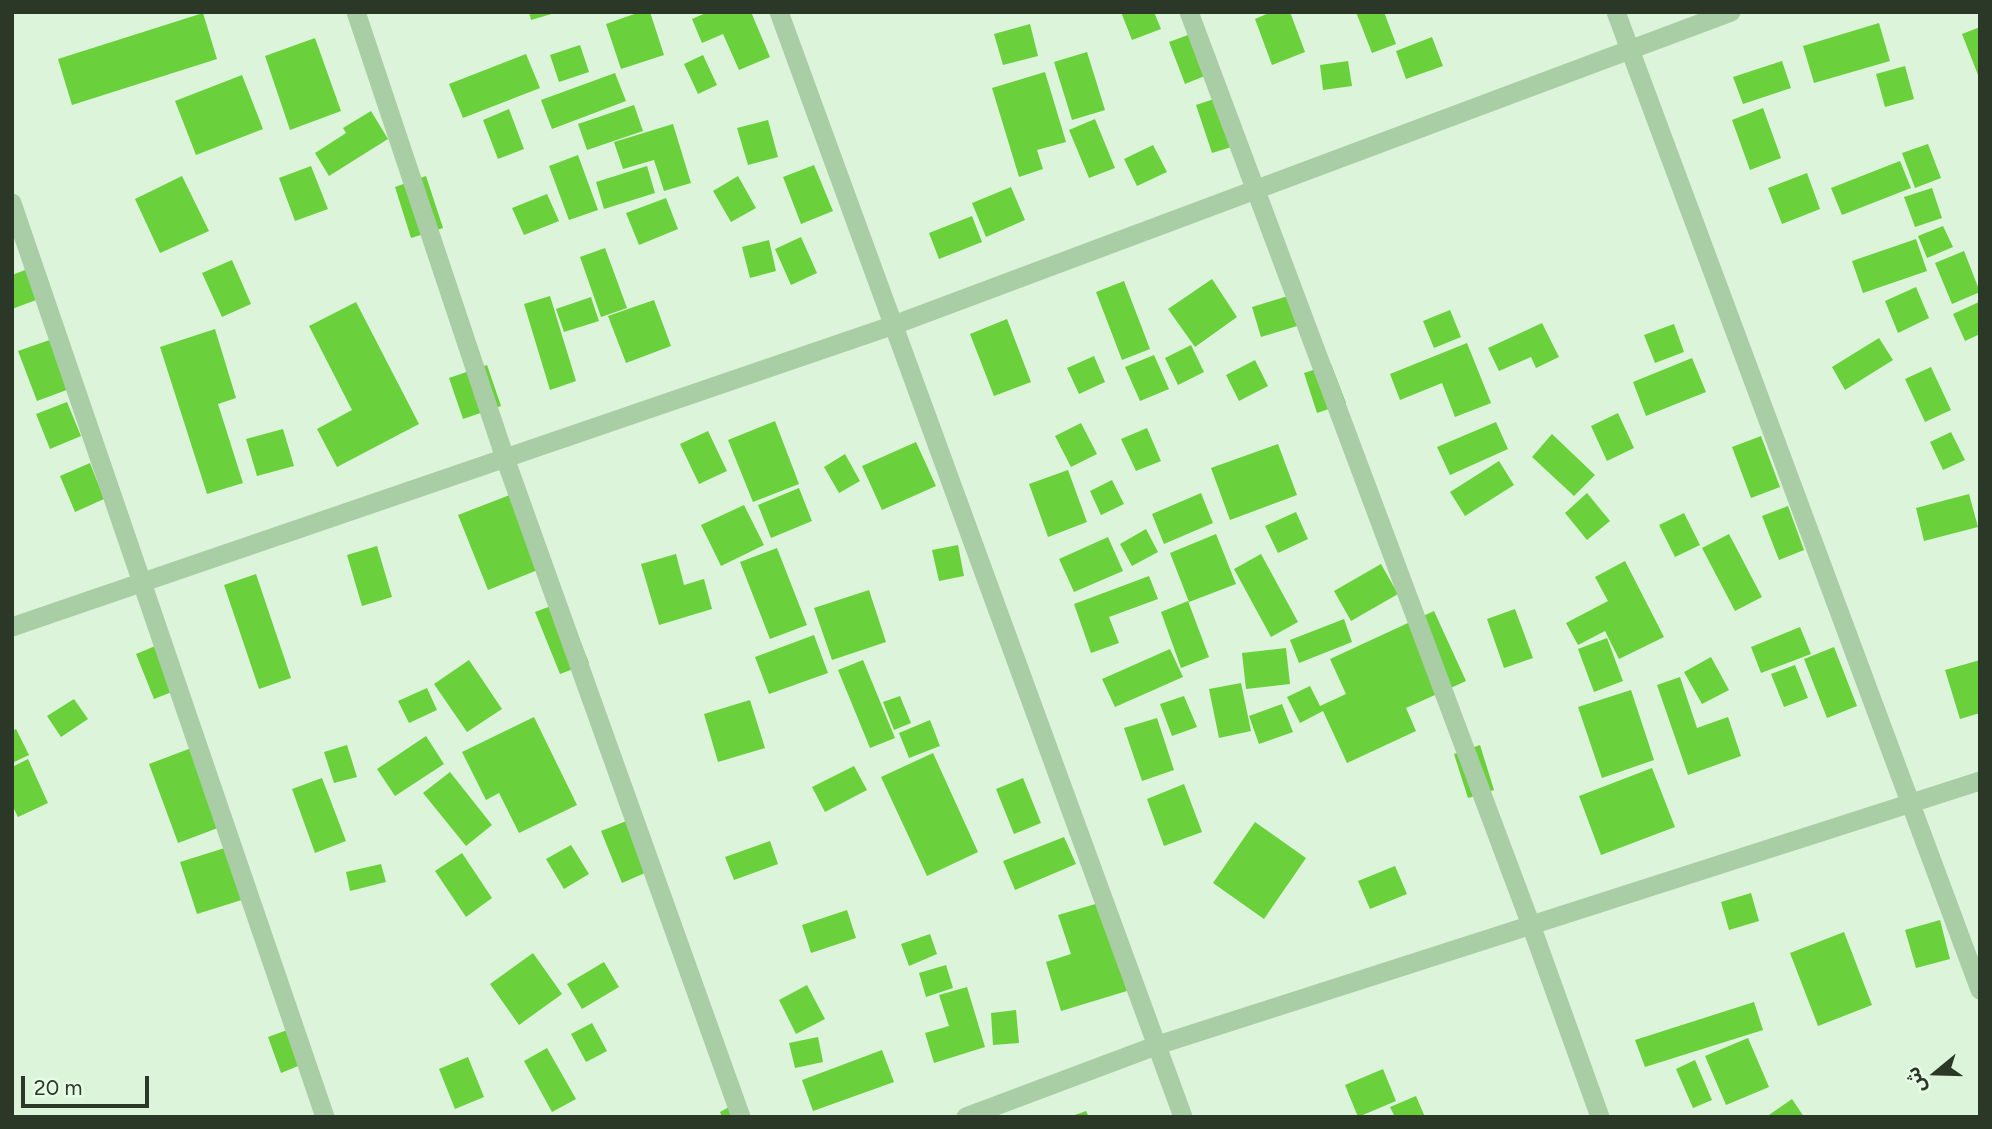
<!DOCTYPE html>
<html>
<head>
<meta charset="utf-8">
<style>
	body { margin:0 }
	#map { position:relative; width:1992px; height:1129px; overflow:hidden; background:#dbf4da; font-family:Figtree,"Noto Sans Arabic",sans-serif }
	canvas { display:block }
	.frame { position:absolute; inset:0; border:14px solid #2b3827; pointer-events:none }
	.north { position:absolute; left:1901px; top:1038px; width:70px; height:70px; -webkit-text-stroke:5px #e7fbe7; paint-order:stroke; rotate:251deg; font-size:19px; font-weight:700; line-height:28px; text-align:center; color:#2b3827 }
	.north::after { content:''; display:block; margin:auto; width:24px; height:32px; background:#2b3827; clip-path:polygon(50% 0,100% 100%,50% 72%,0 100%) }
	.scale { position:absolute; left:21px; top:1076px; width:128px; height:32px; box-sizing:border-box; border:4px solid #2b3827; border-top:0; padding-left:9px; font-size:21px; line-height:24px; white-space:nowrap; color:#2b3827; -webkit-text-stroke:5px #e7fbe7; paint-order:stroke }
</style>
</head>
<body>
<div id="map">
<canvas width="1992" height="1129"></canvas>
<div class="frame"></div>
<div class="north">ش</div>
<div class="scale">20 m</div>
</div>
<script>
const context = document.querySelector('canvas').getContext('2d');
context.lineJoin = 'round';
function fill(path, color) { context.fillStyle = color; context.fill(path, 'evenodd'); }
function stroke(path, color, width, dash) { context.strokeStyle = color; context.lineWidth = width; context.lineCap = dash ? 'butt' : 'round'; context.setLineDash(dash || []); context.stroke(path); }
fill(new Path2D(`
	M529 12H555V13L531 20Z
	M640 12H650L664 55 621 69 606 24Z
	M708 12H751L770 57 739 70 723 34 702 43 692 19Z
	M1121 12H1154L1161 29 1132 40Z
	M1271 12H1290L1305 52 1272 65 1255 19Z
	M1356 12H1384L1396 44 1372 53Z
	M203 13 217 59 72 105 58 59Z
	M1879 23 1890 61 1814 83 1803 46Z
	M1030 24 1038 56 1003 65 994 34Z
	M1980 27V80L1962 34Z
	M1196 32 1212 73 1185 84 1169 42Z
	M1432 37 1443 66 1406 79 1396 51Z
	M315 38 341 111 290 130 265 56Z
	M580 45 589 72 559 82 550 55Z
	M1087 52 1105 110 1072 120 1054 62Z
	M526 54 540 88 463 118 449 84Z
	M703 55 717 85 698 94 684 64Z
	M1348 61 1352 86 1323 90 1320 65Z
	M1782 61 1791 88 1743 104 1733 77Z
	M1905 66 1914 99 1885 107 1876 74Z
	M1045 72 1066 142 1037 150 1043 169 1019 177 992 88Z
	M615 73 626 101 552 129 541 100Z
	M242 75 263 129 196 155 175 101Z
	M1226 95 1241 144 1212 153 1196 105Z
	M634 105 643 131 587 150 578 124Z
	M1763 108 1781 158 1750 170 1732 120Z
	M509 109 524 149 498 159 483 120Z
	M371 111 388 139 329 176 315 153 346 133 343 128Z
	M1095 119 1115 168 1089 178 1069 130Z
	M768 120 778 157 748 165 737 128Z
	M673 124 691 183 664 191 654 160 623 169 614 142Z
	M1928 144 1941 178 1915 188 1902 153Z
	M1153 145 1167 172 1137 186 1124 159Z
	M578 155 598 210 569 220 549 166Z
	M1900 161 1911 188 1842 215 1831 188Z
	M814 165 833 211 801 224 783 177Z
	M311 166 328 209 295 221 279 178Z
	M647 166 655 193 604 209 596 182Z
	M1807 173 1820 209 1782 224 1768 188Z
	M182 176 209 231 160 253 135 199Z
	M426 176 443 228 411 238 395 187Z
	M738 176 756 208 731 222 713 191Z
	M1011 187 1025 220 986 237 972 203Z
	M1932 188 1942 218 1915 227 1904 197Z
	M547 194 559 221 524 235 512 208Z
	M666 198 678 229 639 245 626 213Z
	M972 216 982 242 939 259 929 233Z
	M1943 226 1953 247 1927 258 1918 236Z
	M801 237 817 273 791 285 775 249Z
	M1916 239 1927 271 1863 293 1852 261Z
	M769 240 776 271 750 278 742 247Z
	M605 248 627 308 601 317 580 257Z
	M1964 251 1980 292 1952 304 1935 263Z
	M232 260 251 304 222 317 202 273Z
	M33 267 44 297 12 309V275Z
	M1212 279 1237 317 1195 347 1168 309Z
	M1124 281 1150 349 1122 360 1096 292Z
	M1916 287 1929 318 1898 333 1885 301Z
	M1301 292 1310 322 1261 337 1252 307Z
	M550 296 576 381 550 390 524 304Z
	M591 297 599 321 564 332 556 309Z
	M654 300 671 346 626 363 608 316Z
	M356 302 419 424 337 467 317 429 352 410 309 326Z
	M1979 302 1980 334 1965 341 1953 314Z
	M1450 310 1461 337 1434 348 1423 321Z
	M1007 319 1031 382 994 396 970 334Z
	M1542 323 1559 357 1536 368 1531 357 1499 371 1488 348Z
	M1674 324 1684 352 1655 363 1644 335Z
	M215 329 236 398 218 404 243 483 207 494 160 347Z
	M61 336 80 385 37 401 18 351Z
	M1879 338 1893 360 1845 390 1832 367Z
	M1467 343 1491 403 1455 417 1442 383 1400 400 1390 374Z
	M1191 345 1204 372 1178 385 1165 358Z
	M1154 355 1169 389 1140 401 1125 367Z
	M1094 356 1105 382 1079 394 1067 368Z
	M1692 358 1706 392 1646 416 1633 382Z
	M1255 360 1268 386 1239 401 1226 375Z
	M1331 364 1346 403 1317 413 1304 373Z
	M487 365 501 406 463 419 449 378Z
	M1931 367 1951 410 1925 422 1905 379Z
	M67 402 81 436 50 449 36 414Z
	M1618 413 1634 448 1607 461 1591 426Z
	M775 421 799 484 753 502 728 440Z
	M1496 422 1508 449 1450 475 1437 447Z
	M1081 423 1097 454 1071 467 1055 436Z
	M1147 428 1161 461 1136 471 1121 439Z
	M283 429 294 466 257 476 246 439Z
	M708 431 727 471 699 484 680 444Z
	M1951 432 1965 460 1943 470 1930 442Z
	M1552 434 1595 475 1574 496 1532 457Z
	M1761 436 1780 487 1751 498 1732 447Z
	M916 442 936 486 882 510 862 466Z
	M1278 444 1297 495 1230 520 1211 468Z
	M845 454 860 481 839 493 824 467Z
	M1499 461 1514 485 1465 516 1450 492Z
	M90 463 104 499 75 512 60 476Z
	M1068 470 1087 522 1048 537 1029 484Z
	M1112 480 1124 504 1101 515 1090 491Z
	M799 488 812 521 771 538 758 505Z
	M520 491 550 565 488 590 458 515Z
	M1201 493 1213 523 1164 544 1152 514Z
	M1587 493 1610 521 1587 540 1565 513Z
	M1969 494 1978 527 1924 541 1916 508Z
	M744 505 764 545 721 566 701 525Z
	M1788 506 1804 550 1779 560 1762 516Z
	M1296 512 1308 539 1278 553 1265 526Z
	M1684 513 1700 545 1675 557 1659 525Z
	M1146 529 1158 552 1132 566 1120 544Z
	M1216 534 1236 584 1189 602 1170 553Z
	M1729 534 1762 597 1735 611 1702 548Z
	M1108 537 1123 571 1074 592 1059 559Z
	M958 545 964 576 939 581 932 550Z
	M377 546 392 597 362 606 347 555Z
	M777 548 807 625 770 639 740 562Z
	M676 554 684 585 704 579 712 609 659 625 641 564Z
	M1261 554 1298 622 1271 637 1234 569Z
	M1625 561 1664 637 1619 659 1605 631 1578 645 1566 623 1608 601 1595 577Z
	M1381 564 1398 594 1351 621 1334 591Z
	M256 574 291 678 259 689 224 585Z
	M1149 576 1158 599 1109 617 1119 643 1091 653 1074 604Z
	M869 590 886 642 832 660 814 608Z
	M564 601 589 663 560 674 535 612Z
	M1188 601 1209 657 1181 668 1161 612Z
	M1515 609 1533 658 1504 668 1487 619Z
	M1434 611 1466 681 1406 708 1416 731 1347 763 1323 711 1300 723 1287 697 1310 686 1320 706 1346 694 1330 659Z
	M1344 619 1352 642 1299 663 1290 640Z
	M1800 627 1811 654 1761 673 1751 647Z
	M814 635 828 673 769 694 755 657Z
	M1607 638 1623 681 1594 692 1578 649Z
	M165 642 182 688 154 699 136 654Z
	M1834 647 1857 706 1827 718 1804 659Z
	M1286 648 1290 684 1246 689 1242 653Z
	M1170 649 1183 677 1115 707 1102 679Z
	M1711 657 1729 690 1702 704 1684 672Z
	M469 660 502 709 467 732 434 684Z
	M863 660 895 738 870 748 838 670Z
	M1980 660V713L1960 719 1945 670Z
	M1795 665 1808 698 1784 707 1771 674Z
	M1680 677 1697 728 1728 717 1741 756 1688 775 1657 685Z
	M1241 683 1251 731 1219 738 1209 689Z
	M427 688 437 710 409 723 398 701Z
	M1631 690 1654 760 1602 778 1578 707Z
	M900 696 911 723 894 730 883 702Z
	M1184 696 1197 727 1172 736 1160 704Z
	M74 699 88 719 61 737 47 716Z
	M750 700 765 748 718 762 704 714Z
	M1282 704 1293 732 1259 744 1249 716Z
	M534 717 577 805 519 833 499 793 486 800 462 752Z
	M1157 718 1174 770 1142 781 1124 728Z
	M930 720 940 746 909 758 899 733Z
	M16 729 29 755 12 763V731Z
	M426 736 444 764 395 796 377 769Z
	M347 745 357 777 334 783 324 752Z
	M1480 745 1494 790 1468 798 1454 754Z
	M194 747 223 826 178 843 149 764Z
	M933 753 978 852 927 876 881 777Z
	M28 759 48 803 18 817 12 805V767Z
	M854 766 867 790 825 812 812 787Z
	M1652 768 1675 827 1601 855 1579 796Z
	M450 772 492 825 466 846 423 793Z
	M322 778 346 841 315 853 292 789Z
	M1023 778 1041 823 1014 834 996 789Z
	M1184 784 1202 832 1164 846 1147 799Z
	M634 818 654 869 622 883 601 831Z
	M1255 822 1306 858 1264 919 1213 883Z
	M1064 837 1076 864 1015 890 1003 861Z
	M770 841 778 864 734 880 725 857Z
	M571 845 589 874 564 889 546 859Z
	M231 846 248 898 197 914 180 862Z
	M462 853 492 898 466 917 435 871Z
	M381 864 386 882 350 891 346 872Z
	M1395 866 1407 894 1370 909 1358 881Z
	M1751 893 1759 921 1729 930 1721 902Z
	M1099 903 1127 991 1061 1011 1046 962 1071 954 1058 915Z
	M847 910 856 938 811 953 802 925Z
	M1940 920 1950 959 1916 968 1905 930Z
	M1844 932 1872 1005 1818 1026 1790 953Z
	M930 934 937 954 909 966 901 944Z
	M533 953 562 994 519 1025 490 984Z
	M604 962 619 987 582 1009 567 984Z
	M946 965 953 988 926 997 919 973Z
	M807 985 825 1019 796 1034 779 1000Z
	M967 987 985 1047 934 1063 925 1033 949 1026 939 995Z
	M1754 1002 1763 1030 1645 1067 1635 1040Z
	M1016 1010 1019 1043 993 1045 991 1013Z
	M592 1023 607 1051 586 1062 571 1034Z
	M290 1029 303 1064 281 1073 268 1037Z
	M818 1037 823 1062 795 1068 789 1043Z
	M1748 1038 1769 1087 1726 1105 1705 1056Z
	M547 1048 576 1099 552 1112 524 1061Z
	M882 1050 894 1082 813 1111 802 1080Z
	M468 1057 484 1097 455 1109 439 1069Z
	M1695 1060 1712 1100 1693 1108 1676 1069Z
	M1383 1069 1396 1101 1358 1117 1345 1085Z
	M1416 1096 1425 1117H1395L1390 1107Z
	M1792 1099 1804 1117H1766Z
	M742 1100 751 1117H722L720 1112Z
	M1086 1111 1089 1117H1072V1116Z`), '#6ad03c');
stroke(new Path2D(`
	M356 12 505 458 741 1117
	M779 12 1183 1117
	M1189 12 1531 925 1600 1117
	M1616 12 1980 990
	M12 203 325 1117
	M12 627 894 325 1731 12
	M966 1117 1158 1045 1980 781`), '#a9cda5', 19);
</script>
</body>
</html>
